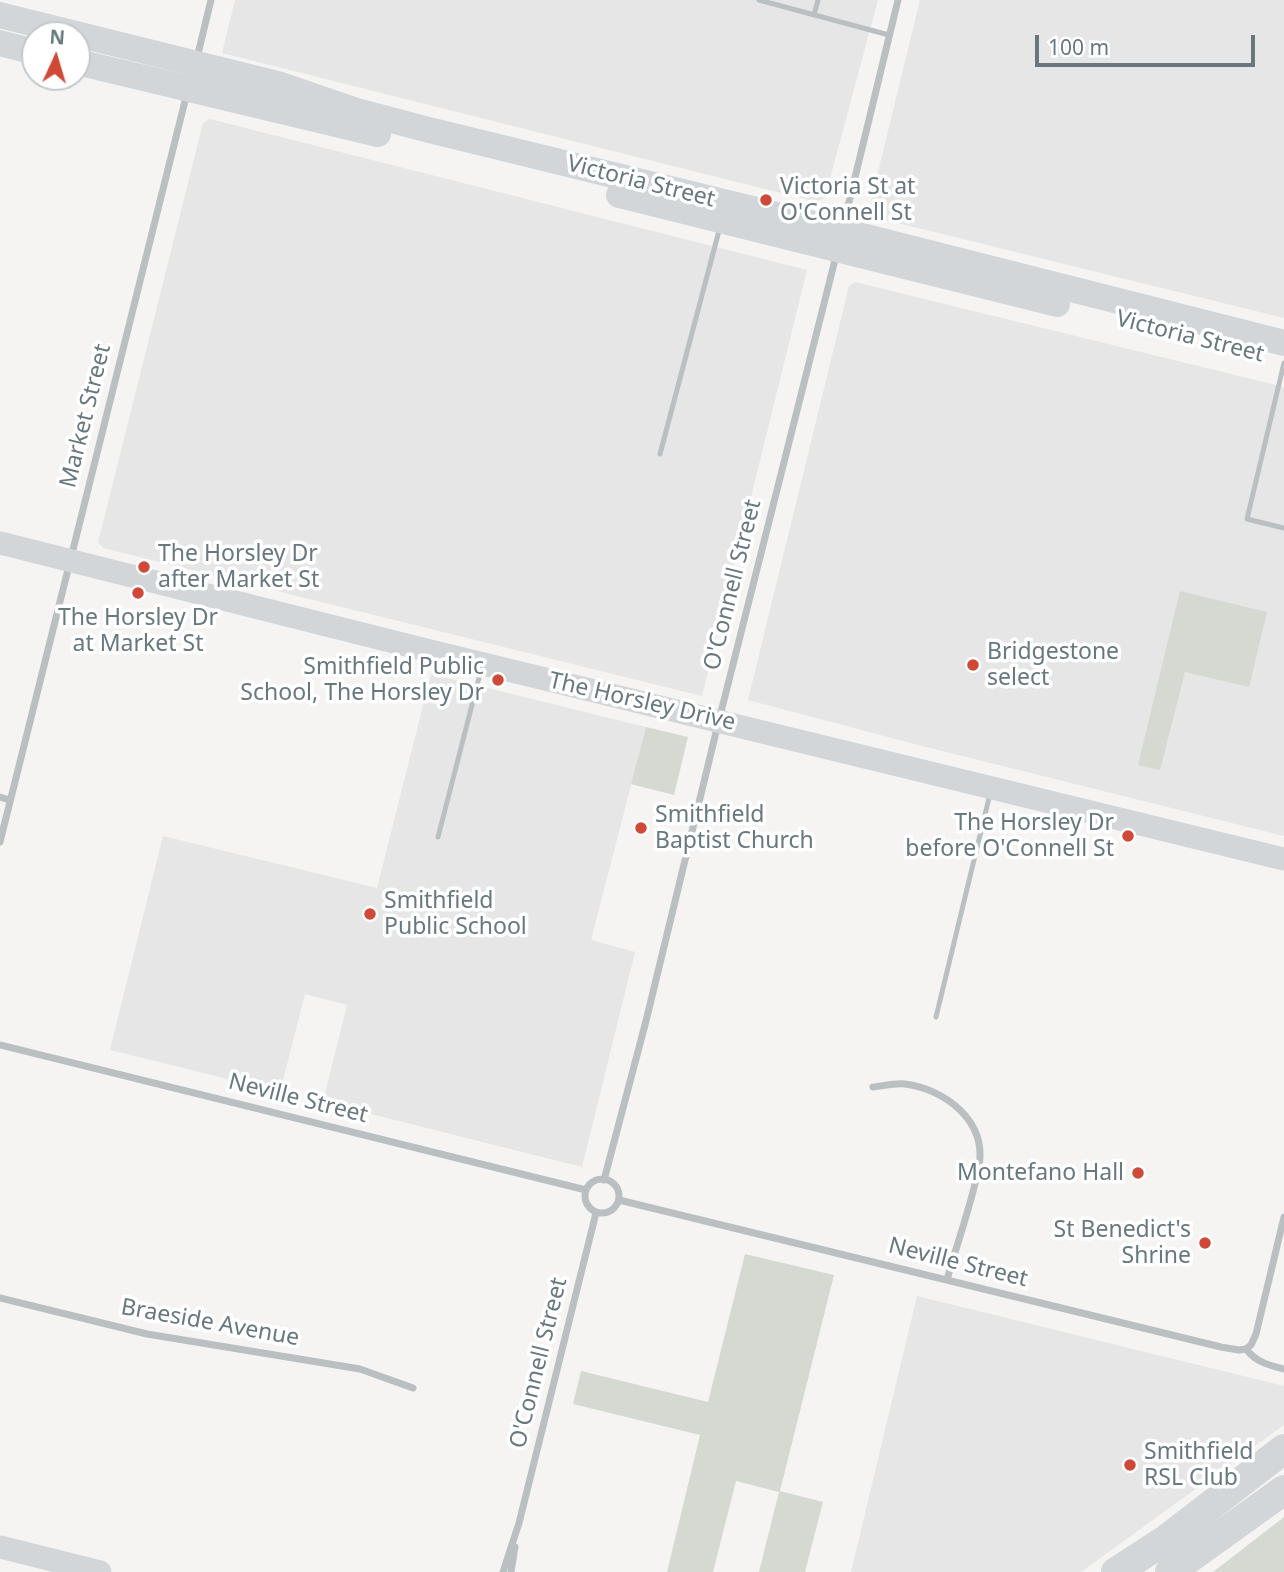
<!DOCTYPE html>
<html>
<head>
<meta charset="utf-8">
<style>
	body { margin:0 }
	#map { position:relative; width:1284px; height:1572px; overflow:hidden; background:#f5f4f2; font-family:"Noto Sans",sans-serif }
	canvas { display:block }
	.north { position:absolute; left:21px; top:21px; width:70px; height:70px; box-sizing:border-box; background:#fff; border:2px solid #c2c9cc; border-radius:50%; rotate:4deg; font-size:19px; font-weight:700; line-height:28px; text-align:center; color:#67787f }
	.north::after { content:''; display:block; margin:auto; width:24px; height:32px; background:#cf4838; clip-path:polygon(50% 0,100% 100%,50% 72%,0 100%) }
	.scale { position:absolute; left:1035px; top:35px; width:220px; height:32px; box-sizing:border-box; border:4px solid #67787f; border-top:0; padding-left:9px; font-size:21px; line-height:24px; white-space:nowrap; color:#67787f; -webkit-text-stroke:5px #fff; paint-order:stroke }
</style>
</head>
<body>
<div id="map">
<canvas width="1284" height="1572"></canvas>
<div class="north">N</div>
<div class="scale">100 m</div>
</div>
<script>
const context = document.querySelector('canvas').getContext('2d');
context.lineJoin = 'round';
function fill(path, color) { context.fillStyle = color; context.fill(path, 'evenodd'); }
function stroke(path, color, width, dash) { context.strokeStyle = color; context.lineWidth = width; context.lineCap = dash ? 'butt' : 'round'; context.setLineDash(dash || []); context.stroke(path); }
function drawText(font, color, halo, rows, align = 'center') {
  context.font = font + ' "Noto Sans",sans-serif'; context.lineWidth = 7; context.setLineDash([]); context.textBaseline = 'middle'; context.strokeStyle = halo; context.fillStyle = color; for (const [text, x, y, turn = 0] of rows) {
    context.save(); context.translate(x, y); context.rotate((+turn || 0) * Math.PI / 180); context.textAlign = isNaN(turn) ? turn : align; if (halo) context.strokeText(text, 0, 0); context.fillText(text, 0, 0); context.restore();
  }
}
fill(new Path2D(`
	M235 0H878L825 197 817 202 222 53Z
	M920 0H1284V318L873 217 869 209Z
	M210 119 807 270 702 696 103 548 98 542 203 123Z
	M855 282 1284 387V836L918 745 748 700 849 286Z
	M431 674 646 727 591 940 635 952 582 1167 323 1102 347 1005 305 994 280 1092 110 1050 163 836 377 888Z
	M917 1296 1284 1386V1425L1081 1572H851Z`), '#e5e6e5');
fill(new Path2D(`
	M1180 591 1267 612 1249 687 1185 672 1160 770 1138 765Z
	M646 727 688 737 674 795 631 784Z
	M745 1254 834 1275 780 1491 823 1502 805 1572H759L779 1492 736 1481 713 1572H667L700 1435 573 1404 581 1371 708 1402Z
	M1284 1517V1572H1213Z`), '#d5d9d1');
stroke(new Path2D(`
	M759 0 889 35
	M814 15 818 0
	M1284 363 1247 519 1284 528
	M660 454 720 227
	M438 837 481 670
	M936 1017 990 794`), '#babfc1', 5);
stroke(new Path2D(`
	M197 58 211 0
	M843 227 898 0
	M0 797 10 800
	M0 842 187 93
	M0 1045 586 1190
	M873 1087C883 1086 895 1083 905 1084 945 1089 987 1121 979 1166 972 1203 957 1243 947 1280
	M585 1196a17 17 0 1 1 34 0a17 17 0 1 1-34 0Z
	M604 1180 646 1021 719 720 836 256
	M619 1200 1221 1347 1239 1350 1246 1349
	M0 1298 147 1334 360 1369 413 1388
	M1246 1349 1251 1345 1256 1334 1284 1217
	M1246 1349C1256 1362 1268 1365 1284 1369
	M503 1572 519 1523 596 1213
	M511 1572 515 1547`), '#babfc1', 7);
stroke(new Path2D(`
	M0 543 430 651 1284 859
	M0 1547 100 1572`), '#d2d6d9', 23);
stroke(new Path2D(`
	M0 15 278 84 357 111 429 130 842 231 1284 343
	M0 43 35 52
	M77 62 378 134
	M619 195 1057 304`), '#d2d6d9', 26);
stroke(new Path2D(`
	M1116 1572 1167 1539 1284 1449
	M1170 1572 1284 1490`), '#d2d6d9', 30);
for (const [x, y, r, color] of [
	[766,200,7,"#cf4838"],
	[144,567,7,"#cf4838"],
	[138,593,7,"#cf4838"],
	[973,665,7,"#cf4838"],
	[498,680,7,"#cf4838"],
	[641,828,7,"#cf4838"],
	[1128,836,7,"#cf4838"],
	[370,914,7,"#cf4838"],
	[1138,1173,7,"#cf4838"],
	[1205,1243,7,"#cf4838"],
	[1130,1465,7,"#cf4838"]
]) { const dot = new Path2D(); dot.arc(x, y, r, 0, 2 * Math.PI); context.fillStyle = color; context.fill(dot); stroke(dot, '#fff', 2.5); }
drawText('23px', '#67787f', '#fff', [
	["Victoria Street",641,182,14],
	["Victoria Street",1190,337,14],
	["Market Street",86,416,-76],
	["O'Connell Street",733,585,-76],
	["The Horsley Drive",642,702,13],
	["Neville Street",298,1099,14],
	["Neville Street",958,1263,14],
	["Braeside Avenue",210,1323,10],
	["O'Connell Street",539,1363,-76]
]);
drawText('23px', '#67787f', '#fff', [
	["Victoria St at",780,187],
	["O'Connell St",780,213],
	["The Horsley Dr",158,554],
	["after Market St",158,580],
	["The Horsley Dr",138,618,"center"],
	["at Market St",138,644,"center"],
	["Bridgestone",987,652],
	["select",987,678],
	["Smithfield Public",484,667,"right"],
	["School, The Horsley Dr",484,693,"right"],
	["Smithfield",655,815],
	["Baptist Church",655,841],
	["The Horsley Dr",1114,823,"right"],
	["before O'Connell St",1114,849,"right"],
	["Smithfield",384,901],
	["Public School",384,927],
	["Montefano Hall",1124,1173,"right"],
	["St Benedict's",1191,1230,"right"],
	["Shrine",1191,1256,"right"],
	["Smithfield",1144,1452],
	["RSL Club",1144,1478]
], 'left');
</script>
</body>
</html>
